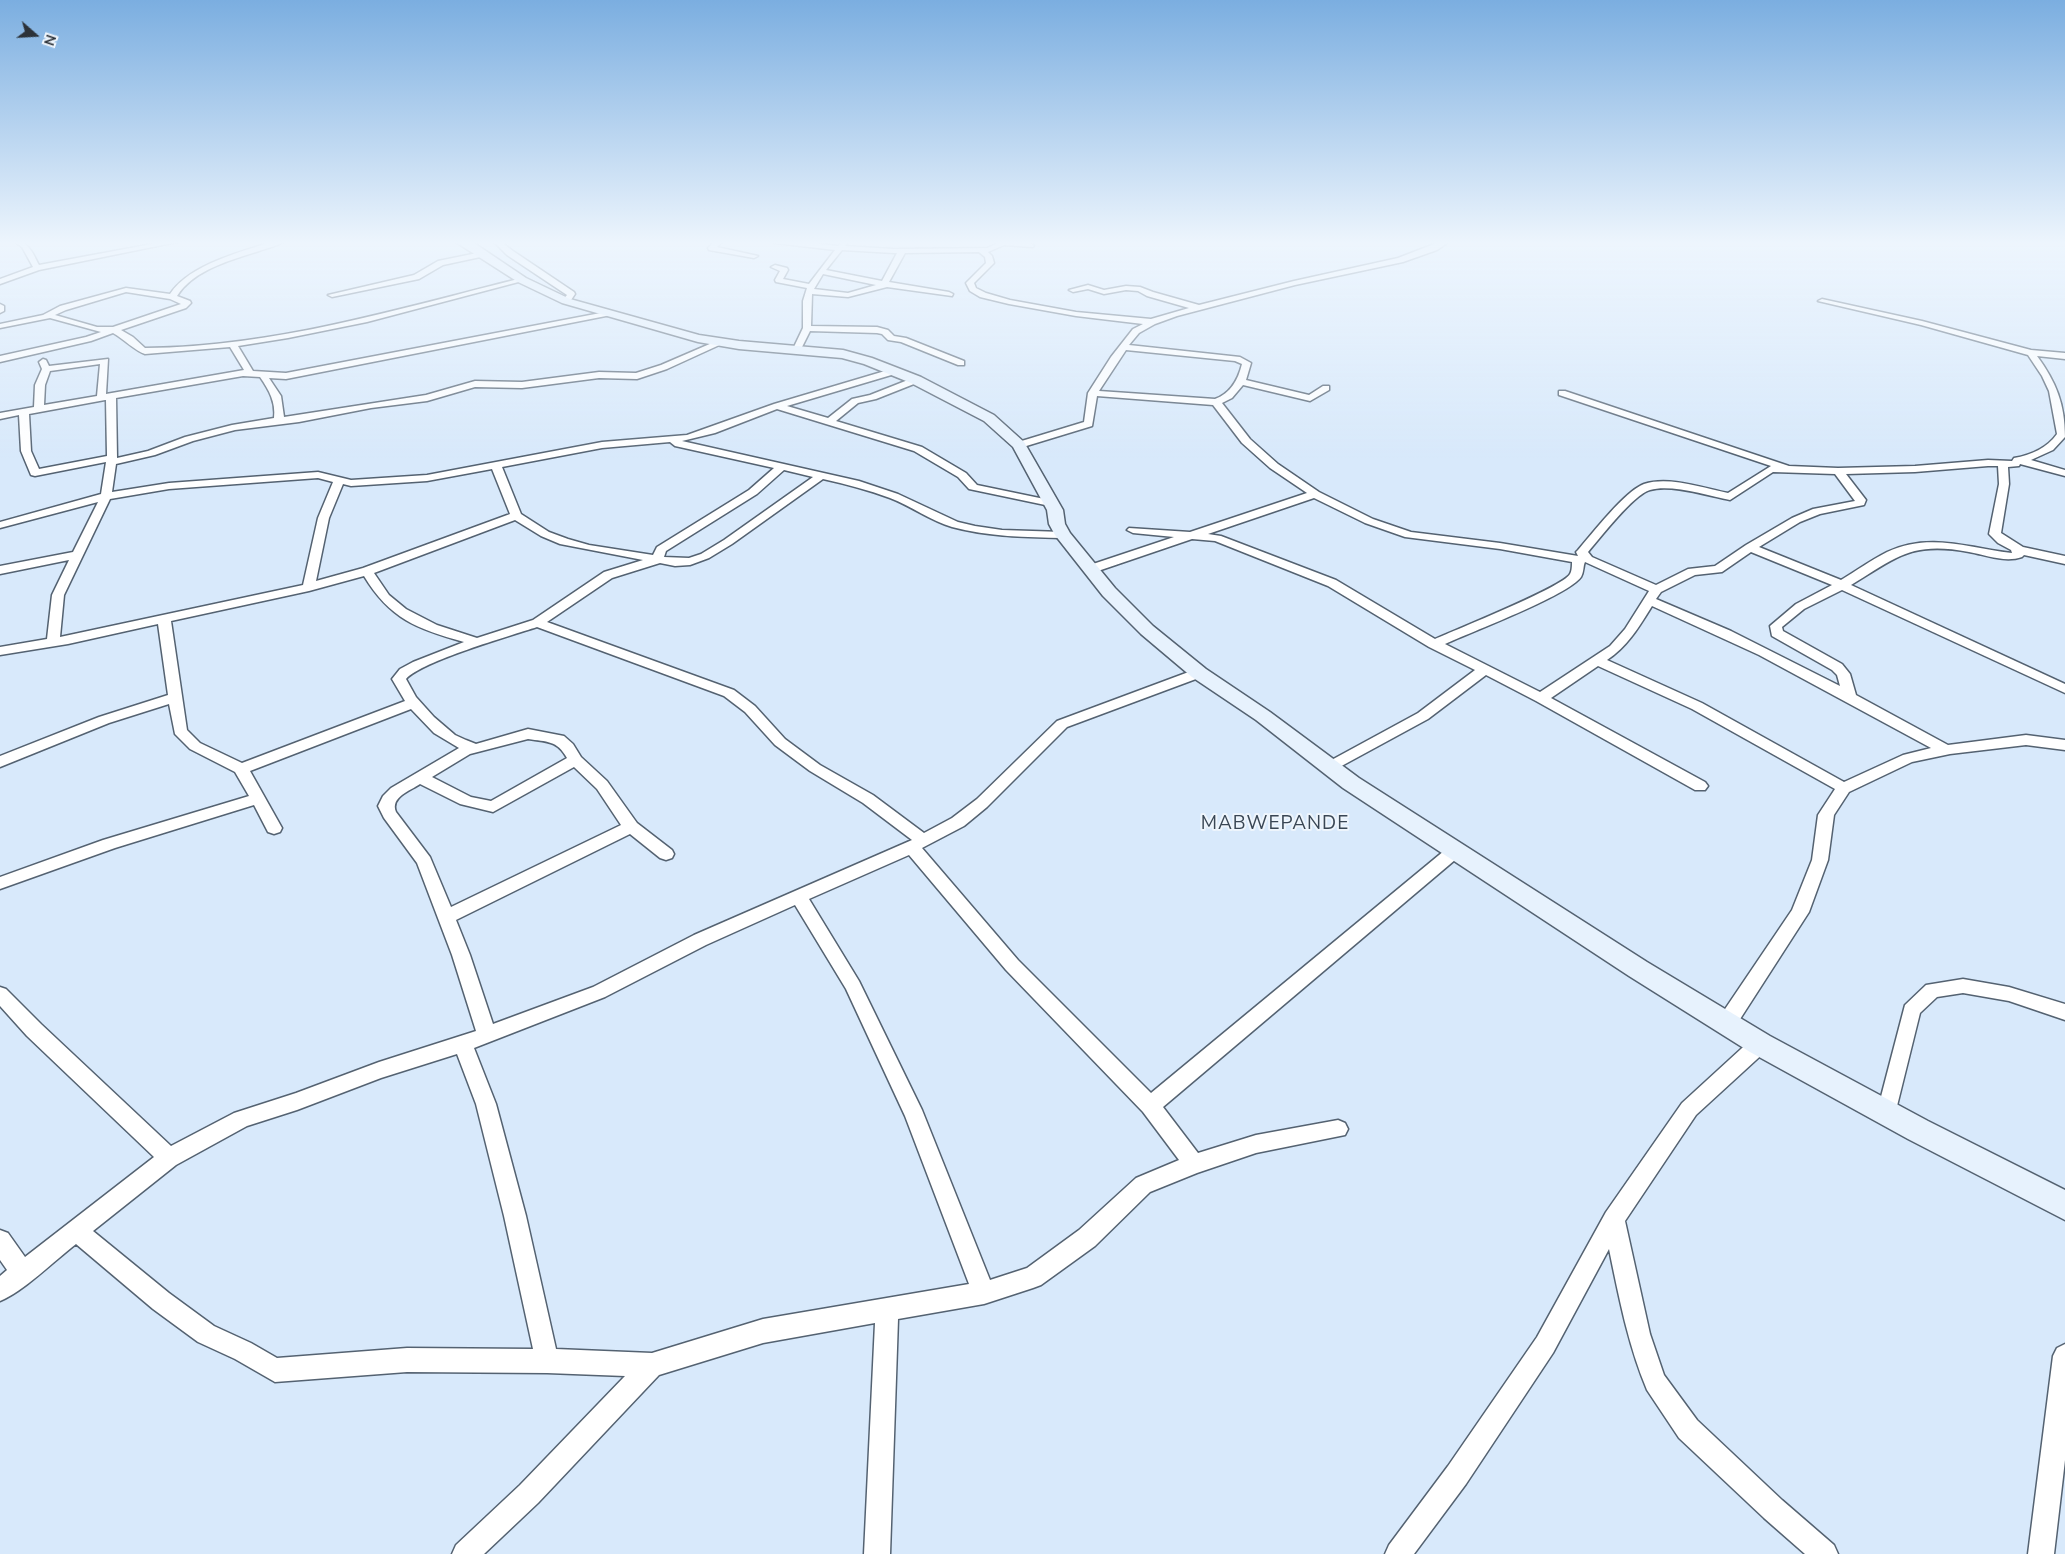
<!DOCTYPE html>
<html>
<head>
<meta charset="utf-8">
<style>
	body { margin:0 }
	#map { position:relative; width:2065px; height:1554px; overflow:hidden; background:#d8e9fb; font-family:"Nunito Sans",sans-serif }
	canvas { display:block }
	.north { position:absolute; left:10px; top:10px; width:50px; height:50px; -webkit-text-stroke:4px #eef5fc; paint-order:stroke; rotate:109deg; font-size:14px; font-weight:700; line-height:20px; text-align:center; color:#2c3239 }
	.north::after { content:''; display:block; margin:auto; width:18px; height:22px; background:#2c3239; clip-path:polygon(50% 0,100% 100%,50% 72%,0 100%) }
</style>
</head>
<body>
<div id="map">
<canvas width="2065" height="1554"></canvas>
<div class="north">N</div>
</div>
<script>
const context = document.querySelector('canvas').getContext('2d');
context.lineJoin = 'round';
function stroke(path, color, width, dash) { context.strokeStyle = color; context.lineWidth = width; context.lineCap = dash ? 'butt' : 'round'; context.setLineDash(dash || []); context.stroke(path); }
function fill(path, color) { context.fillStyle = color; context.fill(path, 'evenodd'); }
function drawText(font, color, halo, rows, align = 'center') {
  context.font = font + ' "Nunito Sans",sans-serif'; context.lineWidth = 4; context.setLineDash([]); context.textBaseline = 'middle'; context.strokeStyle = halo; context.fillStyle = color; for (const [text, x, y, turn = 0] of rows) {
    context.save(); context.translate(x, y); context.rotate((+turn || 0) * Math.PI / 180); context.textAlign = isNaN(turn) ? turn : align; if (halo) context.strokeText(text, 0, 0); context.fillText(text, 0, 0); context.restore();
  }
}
const street = new Path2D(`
	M14 241C29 241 33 254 39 265L168 241H182L39 270 0 284V279L33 267 22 247Z
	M274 241H285C278 246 267 248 259 251 231 260 193 270 177 296L190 301 191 303 186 308 121 330 133 337 145 348C274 347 398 309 522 278L526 280 367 322 288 338 238 346 253 371 286 373 611 311 615 313 611 315 286 379 269 378 281 396 284 417 426 395 475 381 522 382 599 372 636 373 661 365 719 340 726 342 667 369 637 379 599 378 522 388 475 387 427 401 371 408 299 422 235 430 193 441 155 455 116 464 112 492 169 483 318 472 351 480 427 475 602 442 687 435 774 404 895 368 899 371 898 373 787 406 828 418 852 399 870 395 913 378H919V382L876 399 858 403 836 421 922 447 966 473 977 485 1054 501 1055 503 1050 506 969 489 958 477 914 451 777 409 715 433 682 441 859 481 898 494 958 522 975 526 1002 530 1063 532 1069 535 1063 538C1026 537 989 537 952 527 931 521 911 506 890 498 868 490 846 484 823 479L732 544 709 558 690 565 675 566 660 563 612 578 547 622 734 690 755 706 785 739 820 765 873 795 924 833 952 818 977 799 1057 721 1194 670H1204L1206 673 1204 676 1067 727 987 807 964 826 922 848 1018 960 1151 1093 1450 846 1456 844 1462 846 1464 850 1462 854 1163 1107 1198 1153 1256 1135 1338 1120 1345 1123 1348 1129 1345 1135 1256 1153 1197 1173 1150 1192 1095 1246 1041 1285 1033 1288 984 1304 898 1319 890 1554H864L875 1323 763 1343 659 1375 538 1503 484 1554H452L456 1545 520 1485 625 1376 547 1373 407 1372 275 1382 235 1359 198 1342 153 1309 76 1244C55 1260 23 1292 0 1301V1276L7 1270 0 1260V1230L8 1233 25 1257 154 1157 27 1036 0 1006V987L6 989 41 1024 171 1146 234 1113 296 1093 379 1062 476 1031 452 955 417 863 384 818 378 806 383 796 391 788 459 748 434 733 411 709 250 771 282 828 280 832 274 834 268 832 254 805 115 848 0 889V877L103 840 249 796 235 772 190 749 175 734 169 704 109 723 0 767V756L99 717 168 695 158 624 68 644 0 655V647L47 639 52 595 69 560 0 574V566L73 552 98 502 0 528V522L101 494 106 462 35 476 31 475 21 451 19 415 0 419V413L34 407 35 385 42 369 39 362 43 359 46 360 49 366 108 359 106 394 244 370 230 347 145 354C135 351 124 339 113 333L91 341 0 362V356L86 337 101 332 50 318 0 328V324L43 315 60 306 126 288 170 294C190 264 241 252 274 241ZM126 292 170 299 181 304 113 327H97L55 315 66 310ZM100 364 97 396 44 405 45 385 50 371ZM243 376 260 377C269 390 276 402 274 418L232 425 185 437 148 451 117 458 116 398ZM105 400H106L107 456 39 469 31 451 29 414ZM670 442 675 446 774 468 749 490 657 547 653 555 589 545 568 539 549 532 521 514 502 467 602 448ZM492 469 510 514 363 568 316 581 329 518 343 484 351 486 427 481ZM784 470 813 477 724 540 701 554 689 558 664 557 666 551 757 494ZM318 478 333 482 318 518 303 585 60 637 64 595 110 499 169 489ZM515 520 541 536 560 544 643 560 604 572 533 620 477 638 437 625 406 609 389 595 374 573ZM364 576C390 619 417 629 464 642L413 662 400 669 392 679 405 701 242 763 200 743 187 730 171 621 309 591ZM537 627 724 696 745 712 775 745 810 771 863 803 912 840 694 935 593 987 493 1024 470 955 456 920 630 834 660 858 666 860 672 858 674 854 672 850 637 823 607 781 581 757 573 744 564 736 528 729 476 744 466 740 455 735 434 717 416 697 406 679C422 661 510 636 537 627ZM528 739C547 742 557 740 567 758L491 801 471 797 432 777 470 754ZM574 767 597 789 621 825 451 907 430 857 396 812C390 797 410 791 420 784L460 804 493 812ZM909 855 1006 970 1143 1112 1179 1160 1136 1178 1079 1230 1027 1268 990 1280 922 1110 859 981 809 899ZM795 905 846 989 905 1116 969 1284 763 1319 652 1353 556 1349 526 1216 496 1104 474 1048 605 997 706 945ZM457 1054 476 1104 504 1216 533 1349 407 1348 277 1358 251 1343 214 1326 169 1293 93 1231 176 1165 247 1126 297 1110 381 1078Z
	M493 241H500L513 251 574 292 575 294 569 303 562 301 567 295 507 255Z
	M715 241H723L717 247 758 256 754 258 709 250 708 248Z
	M772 241H793L838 246 843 242 847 244 845 246 894 249 987 248 1003 241 1030 243 1034 245 1033 247 1004 245 988 252 992 256 994 263 974 283 976 288 986 293 1010 300 1076 312 1151 319 1189 308 1147 296 1138 291 1126 290 1104 294 1088 289 1073 292 1069 290 1088 285 1104 290 1126 286 1140 287 1153 292 1199 305 1294 281 1398 258 1442 241H1450L1437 250 1403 262 1295 285 1177 316 1155 324 1139 333 1129 345 1240 357 1251 363 1246 380 1309 395 1323 386H1329V390L1310 401 1243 385 1232 398 1222 403 1250 439 1278 464 1319 492 1373 519 1411 532 1500 543 1578 556 1576 552 1578 550C1592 534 1625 491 1644 484 1669 476 1703 488 1728 493L1771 466 1559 395V391H1565L1789 466 1838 468 1915 466 1988 460 2012 461 2014 458C2031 455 2047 448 2057 434L2049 391 2042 376 2028 355 1921 325 1818 301 1822 299 1922 321 2031 350 2065 353V359L2037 356C2056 382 2065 404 2065 437L2053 450 2031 460 2065 470V476L2020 464 2019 466 2008 467 2009 484 2001 533 2023 547 2065 556V564L2024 555 2022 557C2005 563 1986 555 1969 552 1912 541 1897 557 1851 585L2065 684V693L1842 590 1804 609 1782 627 1783 631 1842 664 1850 674 1856 695 1948 745 2026 735 2065 740V750L2026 745 1950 754 1912 762 1849 792 1834 815 1828 860 1809 912 1733 1030 1726 1032 1719 1030 1717 1024 1719 1018 1792 910 1812 860 1818 815 1835 789 1692 709 1598 666 1551 698 1705 782 1708 786 1705 790H1695L1536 701 1486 675 1428 719 1336 769H1326L1324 766 1326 763 1418 713 1475 670 1429 647 1328 586 1215 541 1192 539 1095 572H1087L1085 569 1087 566 1174 537 1133 533 1127 530 1129 528 1190 532 1307 493 1270 468 1242 443 1213 405 1097 396 1092 426 1023 447H1015V443L1084 422 1088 393 1111 357 1133 329 1143 324 1076 316 1009 304 980 297 970 291 966 283 986 263 985 257 979 252 905 253 889 282 949 292 953 294 952 296 887 287 848 297 812 294 811 326 877 327 888 330 894 336 906 338 964 361V365H958L901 342 888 340 882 334 877 333 810 331 801 349 797 352 793 349 803 328V301L807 288 776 282 775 280 780 271 771 267 775 265 787 268 788 270 783 279 809 284 835 250 775 243ZM842 250 894 253H897L882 281 826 270ZM823 274 876 285 848 293 814 289ZM1126 350 1235 361 1242 364C1238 380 1231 393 1215 399L1099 391ZM1988 466H1998L1999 484 1989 534 1998 543 2011 550 2012 553C1969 548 1929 532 1887 552 1871 560 1856 571 1841 580L1759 547 1800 522 1820 514 1864 505 1866 500 1846 474 1915 472ZM1773 472 1835 474 1855 501 1813 509 1792 518 1746 545 1715 566 1688 569 1656 585 1592 557 1588 552C1600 538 1634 494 1650 490 1672 484 1708 496 1730 500ZM1314 498 1365 523 1405 537 1500 549 1572 562C1572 565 1572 571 1570 574 1563 587 1455 630 1435 639L1336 580 1221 536 1208 534ZM1751 552 1832 585 1796 604 1770 626 1772 636 1832 670 1837 675 1840 686 1731 631 1656 599 1661 592 1695 575 1722 572ZM1585 562 1649 591 1625 629 1610 646 1540 692 1445 644C1469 633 1569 595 1581 577 1584 572 1583 566 1585 562ZM1652 606 1759 655 1931 748 1903 755 1844 782 1702 703 1607 660C1627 647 1639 627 1652 606Z
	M482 252 486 254 485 256 443 265 419 279 332 297 328 295 414 275 438 261Z
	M0 304 4 306V311L0 313Z
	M1963 979 2009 987 2065 1004V1020L2009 1001 1963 993 1937 997 1920 1013 1894 1118 1887 1121 1880 1118 1877 1112 1905 1005 1926 985Z
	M1760 1036 1767 1038 1769 1044 1767 1050 1696 1115 1625 1221 1650 1334 1664 1375 1697 1420 1782 1500 1834 1545 1838 1554H1805L1764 1518 1679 1438 1647 1390C1628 1345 1619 1297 1609 1249L1553 1353 1466 1484 1414 1554H1385L1389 1545 1448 1466 1537 1337 1606 1212 1682 1103 1753 1038Z
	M2065 1344V1460L2054 1554H2028L2053 1356 2057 1348Z`);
const secondary = new Path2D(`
	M454 241H467L477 245 526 278 570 299 699 335 739 341 843 350 872 358 921 377 994 415 1024 442 1063 510 1065 524 1070 533 1115 588 1153 626 1206 669 1270 712 1359 778 1647 962 1770 1036 1928 1121 2065 1190V1220L1908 1139 1750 1052 1629 976 1343 788 1256 720 1192 677 1141 634 1103 596 1055 535 1049 524 1047 510 1013 447 984 421 911 383 864 364 842 358 739 349 698 342 562 303 518 282Z`);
stroke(street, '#546271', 3);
stroke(secondary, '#546271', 3);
fill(street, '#fff');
fill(secondary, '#e7f2fd');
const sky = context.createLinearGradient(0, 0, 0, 458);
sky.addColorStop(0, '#7baee0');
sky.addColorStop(0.53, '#edf5fd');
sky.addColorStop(1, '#edf5fd00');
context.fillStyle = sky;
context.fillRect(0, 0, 2065, 458);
context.letterSpacing = '1px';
drawText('19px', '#394654', '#eef5fc', [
	["MABWEPANDE",1275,824]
]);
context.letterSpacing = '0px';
</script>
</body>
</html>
